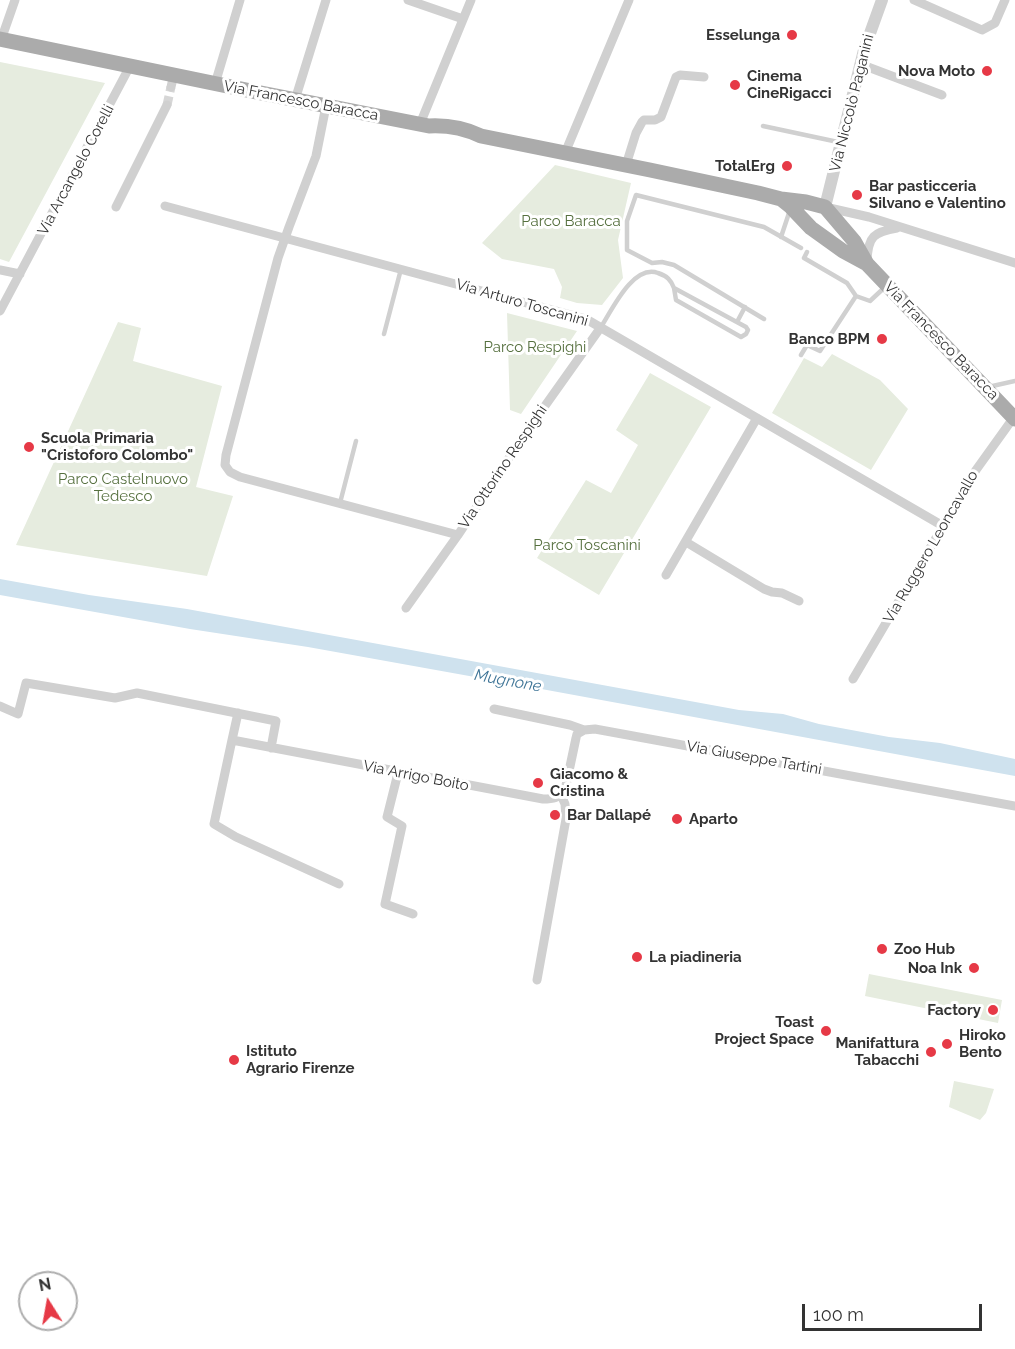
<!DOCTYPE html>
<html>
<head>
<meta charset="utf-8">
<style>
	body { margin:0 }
	#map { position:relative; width:1015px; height:1349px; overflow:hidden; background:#fff; font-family:Raleway,sans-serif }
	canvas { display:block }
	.north { position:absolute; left:18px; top:1271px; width:60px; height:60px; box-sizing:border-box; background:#fff; border:2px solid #adadad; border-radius:50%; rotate:349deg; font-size:16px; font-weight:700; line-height:24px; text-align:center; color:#333 }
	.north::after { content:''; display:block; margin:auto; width:21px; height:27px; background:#e63946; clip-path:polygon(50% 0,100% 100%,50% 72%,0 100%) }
	.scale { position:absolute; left:802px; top:1304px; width:180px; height:27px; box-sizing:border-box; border:3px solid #333; border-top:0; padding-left:8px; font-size:18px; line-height:21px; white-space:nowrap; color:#333; -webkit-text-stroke:4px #fff; paint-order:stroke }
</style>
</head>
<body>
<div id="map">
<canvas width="1015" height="1349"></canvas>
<div class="north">N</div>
<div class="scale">100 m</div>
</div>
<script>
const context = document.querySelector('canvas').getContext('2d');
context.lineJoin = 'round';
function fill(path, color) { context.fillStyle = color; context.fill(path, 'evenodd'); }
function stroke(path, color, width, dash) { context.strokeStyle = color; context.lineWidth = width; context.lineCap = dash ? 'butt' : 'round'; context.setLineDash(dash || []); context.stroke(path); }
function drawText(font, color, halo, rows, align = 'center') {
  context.font = font + ' Raleway,sans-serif'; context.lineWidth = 6; context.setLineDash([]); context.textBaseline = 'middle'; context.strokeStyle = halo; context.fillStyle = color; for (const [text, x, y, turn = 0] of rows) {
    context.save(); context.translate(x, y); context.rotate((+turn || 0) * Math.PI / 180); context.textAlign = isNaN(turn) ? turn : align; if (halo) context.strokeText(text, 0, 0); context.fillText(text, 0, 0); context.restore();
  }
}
fill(new Path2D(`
	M0 62 105 83 9 262 0 259Z
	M555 165 631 183 618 240 623 278 602 305 577 303 560 298 562 287 554 269 502 259 482 243Z
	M507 313 577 331 521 414 510 410Z
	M118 322 141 328 133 361 222 386 196 487 233 496 207 576 16 545Z
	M832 354 880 380 908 409 871 470 772 413 804 358 822 367Z
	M650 373 711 407 599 595 537 558 586 480 611 493 638 445 616 430Z
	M869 974 1002 1000 998 1023 865 996Z
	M954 1081 994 1089 986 1113 980 1120 949 1107Z`), '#e6ecdf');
fill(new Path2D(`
	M0 579 89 595 187 609 739 710 783 714 819 724 889 737 940 743 1015 759V776L536 688 308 647 190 629 0 595Z`), '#cfe2ee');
stroke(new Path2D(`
	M167 105 171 87`), '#d6d6d6', 9, [9, 4.5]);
stroke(new Path2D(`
	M763 126 838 142
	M781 237 790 210
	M807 252 804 258 847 283 856 296
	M764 319 674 265 662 262 652 263 627 250V221L636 195 764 227 801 248
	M737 322 745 307
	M601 327C612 310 633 264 658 273 667 276 671 280 674 288L746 327 748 330 746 334 741 337 676 300 674 288
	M384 334 401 269
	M801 355 807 345 820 351 856 296 870 301 885 287
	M988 387 1015 381
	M340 503 356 441`), '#d0d0d0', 4.5);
stroke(new Path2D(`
	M408 0 463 19
	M914 0 982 30 995 23 1005 0
	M1 40 15 0
	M860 64 942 95
	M215 84 240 0
	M171 87 174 74
	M295 100 326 0
	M326 106 316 156 289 227 278 258 226 455 225 465 230 472 240 477 458 535
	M420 124 471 0
	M565 153 629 0
	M626 165 636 133 642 122 644 120H655L661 117 676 77 680 75 704 77
	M165 206 586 319 943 526
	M116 207 167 105
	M825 207 869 217 1015 263
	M867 261C868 236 874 232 897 228
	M0 270 20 274
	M0 311 130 66
	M686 542 764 589 772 592 782 593 799 601
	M666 575 757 418
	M406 608 458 535 525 434 601 327
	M853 679 976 470 1014 417
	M0 706 18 714 26 683 115 698 137 693 276 721 271 748
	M494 709 570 725 584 730 595 729 1015 806
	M238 713 232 740 543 799C553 799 559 798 565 790L576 738 577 734 584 730
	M232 740 214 824 236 837 339 884
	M398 773 387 817 402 826 385 904 413 914
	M537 980 566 819 565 804 561 795`), '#d0d0d0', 9);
stroke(new Path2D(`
	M825 207 864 50 882 0`), '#d0d0d0', 12);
stroke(new Path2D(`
	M0 39 256 92 429 126C448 125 464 128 481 136L650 170 758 193 781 199 806 202 825 207 854 241 867 264
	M781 199 791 207 811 228 843 251 867 264 1015 419`), '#ababab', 15);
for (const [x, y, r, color] of [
	[792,35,6,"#e63946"],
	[987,71,6,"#e63946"],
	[735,85,6,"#e63946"],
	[787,166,6,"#e63946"],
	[857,195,6,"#e63946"],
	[882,339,6,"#e63946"],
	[29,447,6,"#e63946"],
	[538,783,6,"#e63946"],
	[555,815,6,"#e63946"],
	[677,819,6,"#e63946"],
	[882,949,6,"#e63946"],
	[637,957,6,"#e63946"],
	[974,968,6,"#e63946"],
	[993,1010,6,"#e63946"],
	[826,1031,6,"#e63946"],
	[947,1044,6,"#e63946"],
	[931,1052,6,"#e63946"],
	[234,1060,6,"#e63946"]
]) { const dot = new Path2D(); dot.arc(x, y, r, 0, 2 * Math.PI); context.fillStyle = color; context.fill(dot); stroke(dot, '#fff', 2); }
drawText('bold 15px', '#333', '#fff', [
	["Esselunga",780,35,"right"],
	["Nova Moto",975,71,"right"],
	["Cinema",747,76],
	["CineRigacci",747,93],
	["TotalErg",775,166,"right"],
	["Bar pasticceria",869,186],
	["Silvano e Valentino",869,203],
	["Banco BPM",870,339,"right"],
	["Scuola Primaria",41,438],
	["\"Cristoforo Colombo\"",41,455],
	["Giacomo &",550,774],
	["Cristina",550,791],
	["Bar Dallapé",567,815],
	["Aparto",689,819],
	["Zoo Hub",894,949],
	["La piadineria",649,957],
	["Noa Ink",962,968,"right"],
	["Factory",981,1010,"right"],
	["Toast",814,1022,"right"],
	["Project Space",814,1039,"right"],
	["Hiroko",959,1035],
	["Bento",959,1052],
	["Manifattura",919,1043,"right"],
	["Tabacchi",919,1060,"right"],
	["Istituto",246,1051],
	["Agrario Firenze",246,1068]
], 'left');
drawText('15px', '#333', '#fff', [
	["Via Francesco Baracca",301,101,11],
	["Via Niccolò Paganini",852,103,-76],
	["Via Arcangelo Corelli",76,170,-62],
	["Via Arturo Toscanini",522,303,16],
	["Via Francesco Baracca",941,341,46],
	["Via Ottorino Respighi",503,467,-56],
	["Via Ruggero Leoncavallo",931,547,-60],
	["Via Giuseppe Tartini",754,758,10],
	["Via Arrigo Boito",416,776,11]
]);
drawText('15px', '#56703f', '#fff', [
	["Parco Baracca",571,221],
	["Parco Respighi",535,347],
	["Parco Castelnuovo",123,479],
	["Tedesco",123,496],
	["Parco Toscanini",587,545]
]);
drawText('italic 16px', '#3f7597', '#fff', [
	["Mugnone",508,681,10]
]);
</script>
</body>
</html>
